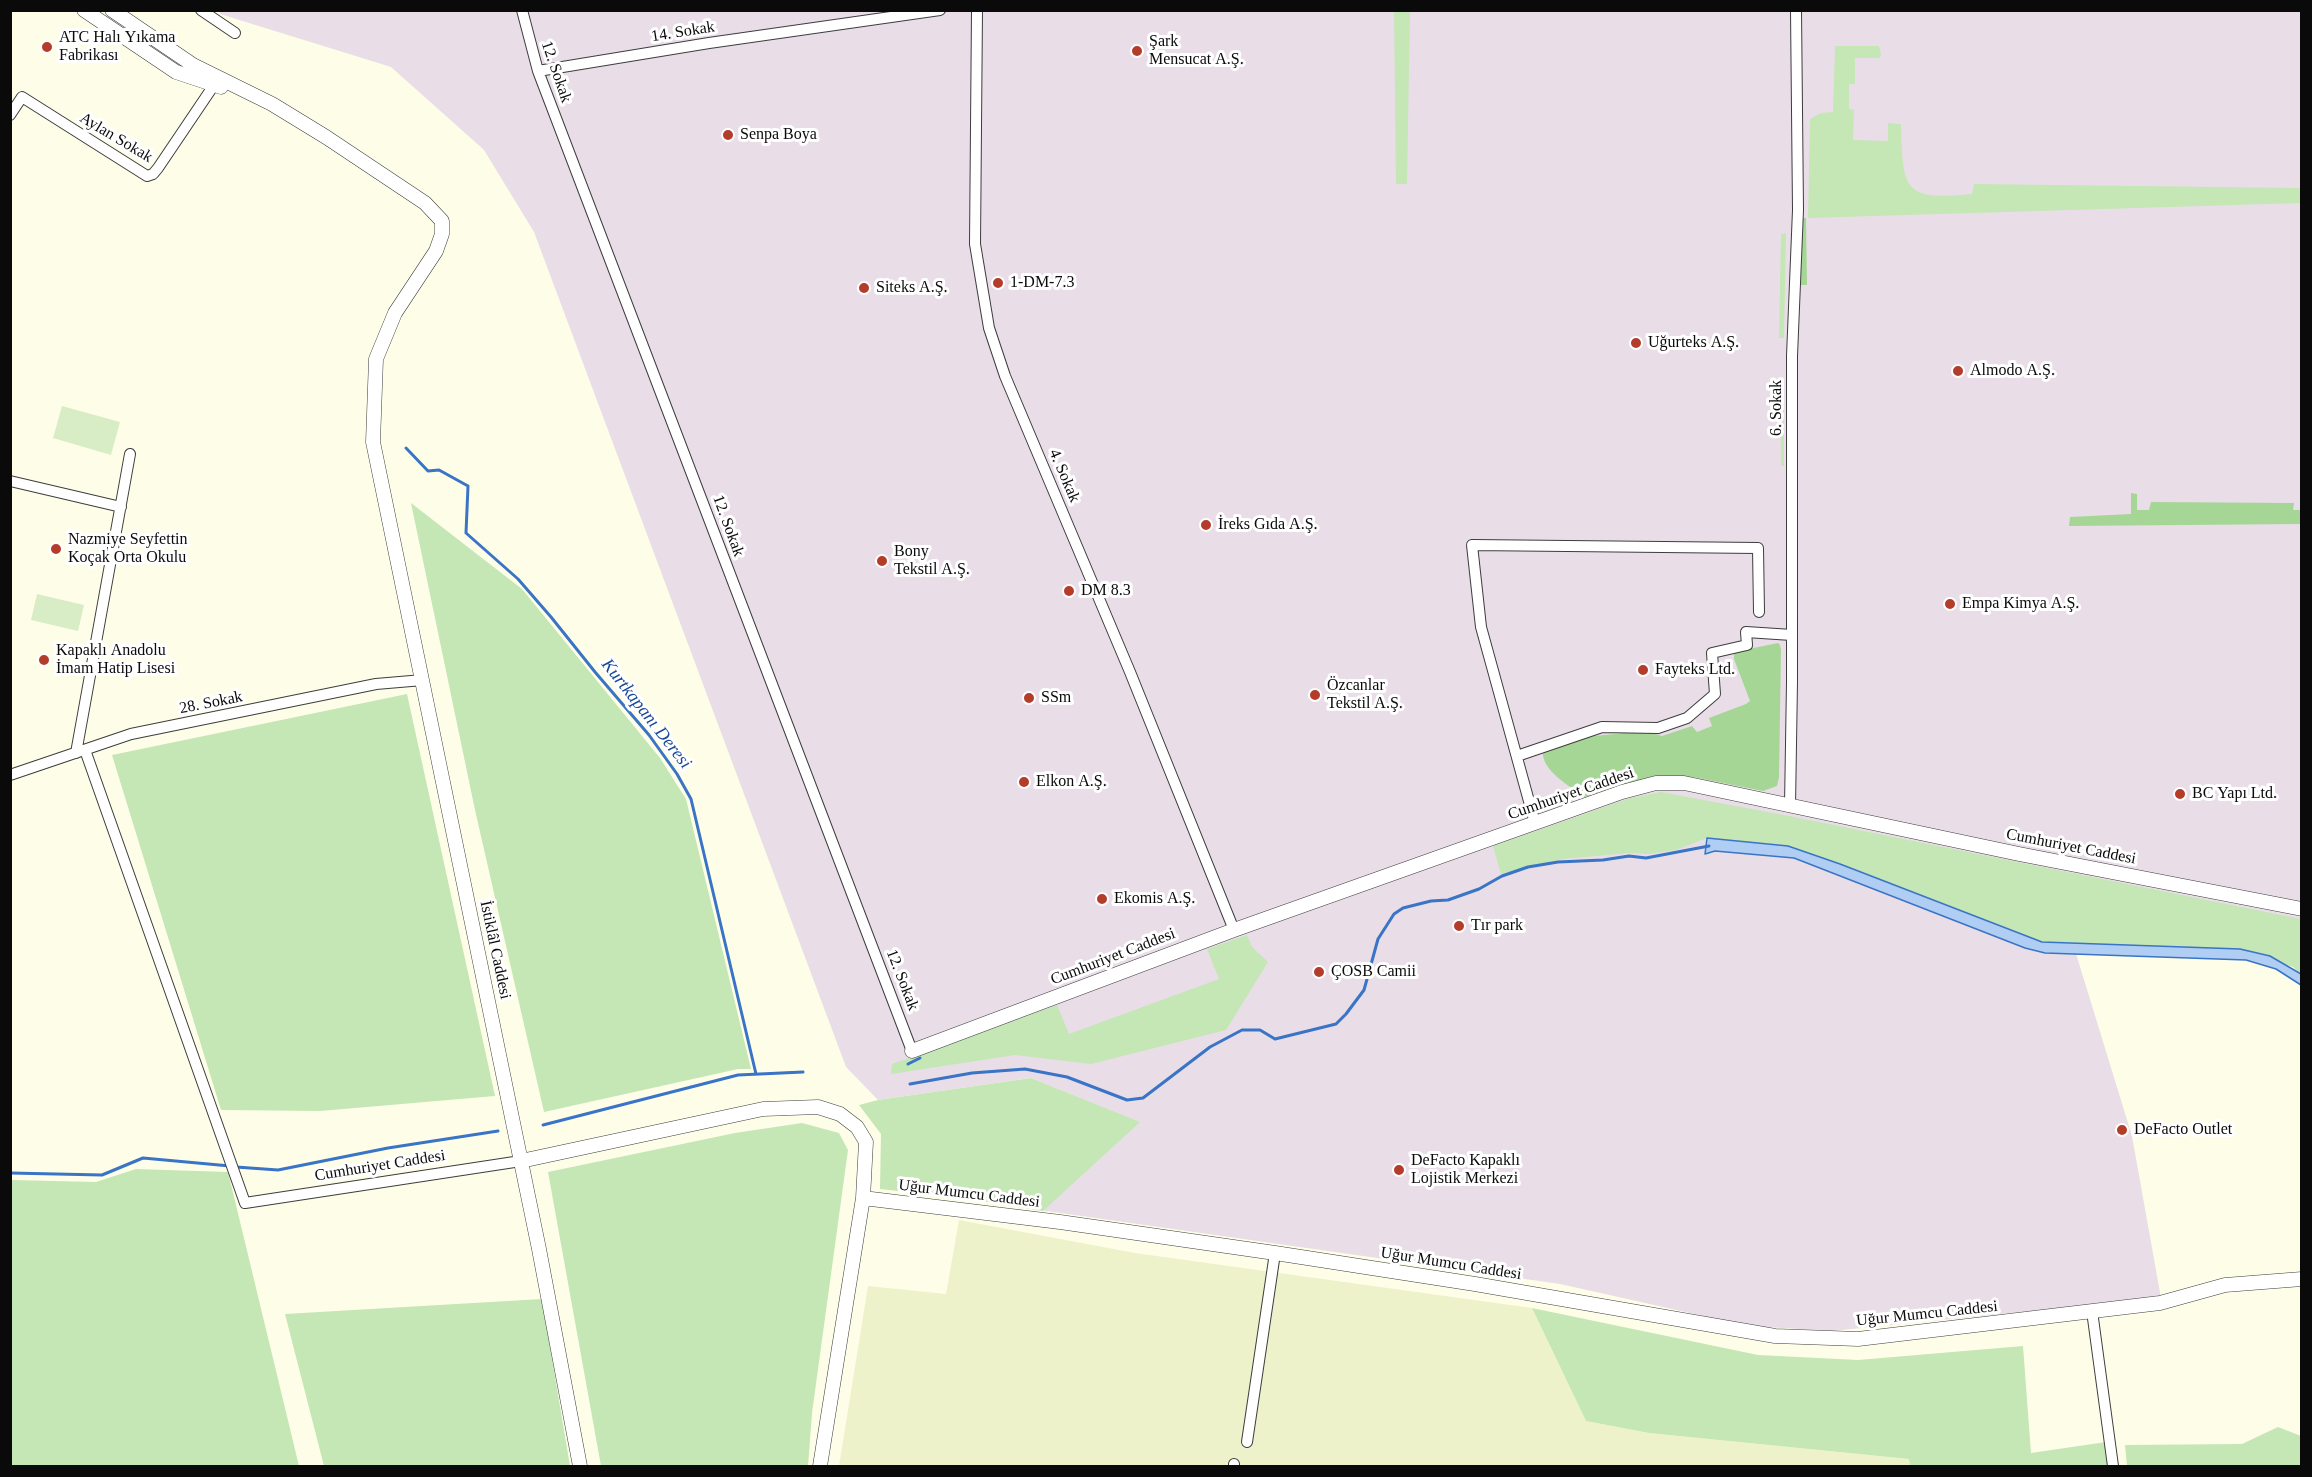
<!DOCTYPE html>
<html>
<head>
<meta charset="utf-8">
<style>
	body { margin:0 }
	#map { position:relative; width:2312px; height:1477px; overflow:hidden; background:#fefee8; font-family:Georgia,serif }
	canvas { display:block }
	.frame { position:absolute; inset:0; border:12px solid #0a0a0a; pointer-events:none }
</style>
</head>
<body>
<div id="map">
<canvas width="2312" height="1477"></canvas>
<div class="frame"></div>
</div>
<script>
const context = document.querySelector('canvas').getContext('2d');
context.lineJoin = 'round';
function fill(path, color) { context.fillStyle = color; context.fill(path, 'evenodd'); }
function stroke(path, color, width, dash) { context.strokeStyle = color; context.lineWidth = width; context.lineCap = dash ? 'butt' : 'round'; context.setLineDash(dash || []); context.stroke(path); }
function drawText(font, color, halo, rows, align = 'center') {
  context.font = font + ' Georgia,serif'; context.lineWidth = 6; context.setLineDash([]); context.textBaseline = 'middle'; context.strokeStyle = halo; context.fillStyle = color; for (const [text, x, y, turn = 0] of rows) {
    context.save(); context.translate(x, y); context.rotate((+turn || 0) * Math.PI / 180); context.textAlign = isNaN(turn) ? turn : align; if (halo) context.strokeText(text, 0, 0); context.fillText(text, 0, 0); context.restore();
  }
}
fill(new Path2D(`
	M219 11H2301V932L2070 934 2132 1136 2161 1298 1832 1331 1748 1326 1560 1284 1039 1210 1139 1122 1031 1078 878 1100 846 1067 534 232 484 150 391 67 220 14Z`), '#e9dee8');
fill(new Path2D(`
	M959 1220 1135 1253 1532 1308 1586 1421 1649 1433 1909 1459 1910 1466H839L868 1286 946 1294Z`), '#eef2ca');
fill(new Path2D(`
	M1394 11H1410L1407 184H1396Z
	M1835 46H1879L1881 54 1880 58H1855V84H1849V109L1854 110 1853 140 1888 141V123L1901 124C1903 189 1902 201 1972 194L1974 184 2301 188V203L1808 218 1810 119 1821 113 1833 112Z
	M1786 233 1784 338H1779L1781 234Z
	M1784 384V466H1781L1780 385Z
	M411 503 522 589 660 758 686 799 751 1069H738L544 1112 475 810Z
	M407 694 495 1096 320 1111 221 1110 112 755Z
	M1661 792 1789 816 2301 919V974L2293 967 2240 949 2042 942 1840 864 1788 846 1707 838 1676 850 1649 854 1629 853 1562 859 1501 874 1493 846 1630 798Z
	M1247 935 1252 947 1268 962 1226 1030 1091 1064 1015 1055 891 1074 892 1064 1057 1005 1069 1034 1219 979 1207 949Z
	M1031 1078 1140 1122 1043 1211 962 1198 880 1189 881 1134 859 1105 878 1100Z
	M802 1123 839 1133 848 1150 812 1413 808 1466H601L548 1172 735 1133Z
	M136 1169 228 1172 299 1466H11V1180L96 1182Z
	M542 1299 570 1466H324L285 1314Z
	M1532 1308 1758 1355 1858 1360 2023 1346 2031 1453 2106 1442 2109 1466H1910L1909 1459 1649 1433 1586 1421Z
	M2278 1427 2301 1436V1466H2127L2125 1445 2242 1444Z`), '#c5e6b5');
fill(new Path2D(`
	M1799 218H1806L1807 285H1800Z
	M2131 493 2137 494V510H2149L2151 502 2294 503 2293 510H2301V524L2069 526 2070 517 2131 514Z
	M1778 643 1780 645 1781 650 1779 777 1777 786 1763 791 1693 777 1656 776 1584 797C1570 786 1540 770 1543 750L1593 736 1647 731 1662 736 1692 726 1697 732 1712 726 1709 718 1746 704 1750 701 1734 659V652Z
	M2300 724H2302L2301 833Z`), '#a6d695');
fill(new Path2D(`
	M62 406 120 422 111 455 53 438Z
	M37 594 84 605 78 631 31 620Z`), '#d8edc6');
const water = new Path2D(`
	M1707 838 1788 846 1840 864 2042 942 2240 949 2270 956 2301 974V985L2276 969 2246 960 2045 953 2025 948 1794 858 1715 851 1705 854Z`);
fill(water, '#b0cdf3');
stroke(water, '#3a74c6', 1.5);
stroke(new Path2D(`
	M406 448 428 471 439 470 468 486 466 533 518 579 551 617 595 672 649 735 677 774 691 799 756 1074
	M908 1064 920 1058
	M910 1084 972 1073 1025 1069 1067 1077 1127 1100 1143 1098 1210 1047 1242 1030H1260L1275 1039 1336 1024 1346 1014 1364 990 1378 939 1394 914 1403 908 1431 901 1448 900 1479 889 1502 876 1528 867 1558 862 1603 860 1629 856 1646 858 1709 846
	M543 1125 738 1075 803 1072
	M236 1167 278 1170 388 1148 498 1131
	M10 1173 102 1175 143 1158 230 1166`), '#3a74c6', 3);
const minor = new Path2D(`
	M201 10 235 33
	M522 10 538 71 912 1051
	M977 10 975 244 989 328 1005 376 1130 672 1234 930
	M538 71 709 43 940 10
	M10 115 22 97 147 176 153 174 158 168 214 85
	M10 481 121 507
	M85 750 245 1203 521 1161
	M76 753 130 454
	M1517 756 1602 727 1658 728 1687 718 1715 694 1712 653 1747 645 1746 632 1792 635
	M10 775 131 734 376 684 423 680
	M1790 806 1792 682V356L1798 210 1796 10
	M1535 823 1481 627 1472 545 1758 548 1759 612
	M2092 1311 2113 1466
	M1247 1442 1275 1253
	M1234 1464V1466`);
const tertiary = new Path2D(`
	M84 10 176 72 221 87
	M112 10 193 65 272 104 326 137 425 203 442 221V234L436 251 395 313 376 359 373 442 539 1249 580 1466
	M912 1051 1234 930 1622 792 1656 783H1684L2019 854 2302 909
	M521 1161 763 1109 818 1107 840 1114 857 1127 866 1142 863 1198 820 1466
	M863 1198 1060 1222 1275 1253 1475 1284 1775 1336 1858 1339 2160 1303 2225 1285 2302 1279`);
stroke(minor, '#3d3d3d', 12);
stroke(tertiary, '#3d3d3d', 15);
stroke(minor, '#fff', 10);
stroke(tertiary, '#fff', 14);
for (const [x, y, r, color] of [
	[47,47,6,"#b33c2a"],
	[1137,51,6,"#b33c2a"],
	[728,135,6,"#b33c2a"],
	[998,283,6,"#b33c2a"],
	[864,288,6,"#b33c2a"],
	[1636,343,6,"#b33c2a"],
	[1958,371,6,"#b33c2a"],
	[1206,525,6,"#b33c2a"],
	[56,549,6,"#b33c2a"],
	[882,561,6,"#b33c2a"],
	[1069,591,6,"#b33c2a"],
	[1950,604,6,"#b33c2a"],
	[44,660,6,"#b33c2a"],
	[1643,670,6,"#b33c2a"],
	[1315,695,6,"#b33c2a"],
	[1029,698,6,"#b33c2a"],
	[1024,782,6,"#b33c2a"],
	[2180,794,6,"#b33c2a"],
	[1102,899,6,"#b33c2a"],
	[1459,926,6,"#b33c2a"],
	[1319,972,6,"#b33c2a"],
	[2122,1130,6,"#b33c2a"],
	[1399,1170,6,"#b33c2a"]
]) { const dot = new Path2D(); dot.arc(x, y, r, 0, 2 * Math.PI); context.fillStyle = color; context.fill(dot); stroke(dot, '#fff', 2); }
drawText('16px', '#0a0a0a', '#fff', [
	["14. Sokak",683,32,-9],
	["12. Sokak",556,72,71],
	["Aylan Sokak",116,138,31],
	["6. Sokak",1777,408,-90],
	["4. Sokak",1064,476,67],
	["12. Sokak",728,526,70],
	["28. Sokak",211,703,-11],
	["Cumhuriyet Caddesi",1571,794,-19],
	["Cumhuriyet Caddesi",2071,847,11],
	["İstiklâl Caddesi",495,950,78],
	["Cumhuriyet Caddesi",1113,957,-21],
	["12. Sokak",902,980,69],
	["Cumhuriyet Caddesi",380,1166,-9],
	["Uğur Mumcu Caddesi",969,1194,7],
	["Uğur Mumcu Caddesi",1451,1264,9],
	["Uğur Mumcu Caddesi",1927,1314,-6]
]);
drawText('16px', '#0a0a0a', '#fff', [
	["ATC Halı Yıkama",59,38],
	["Fabrikası",59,56],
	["Şark",1149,42],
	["Mensucat A.Ş.",1149,60],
	["Senpa Boya",740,135],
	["1-DM-7.3",1010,283],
	["Siteks A.Ş.",876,288],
	["Uğurteks A.Ş.",1648,343],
	["Almodo A.Ş.",1970,371],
	["İreks Gıda A.Ş.",1218,525],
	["Nazmiye Seyfettin",68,540],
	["Koçak Orta Okulu",68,558],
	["Bony",894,552],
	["Tekstil A.Ş.",894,570],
	["DM 8.3",1081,591],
	["Empa Kimya A.Ş.",1962,604],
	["Kapaklı Anadolu",56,651],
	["İmam Hatip Lisesi",56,669],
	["Fayteks Ltd.",1655,670],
	["Özcanlar",1327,686],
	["Tekstil A.Ş.",1327,704],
	["SSm",1041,698],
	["Elkon A.Ş.",1036,782],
	["BC Yapı Ltd.",2192,794],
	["Ekomis A.Ş.",1114,899],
	["Tır park",1471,926],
	["ÇOSB Camii",1331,972],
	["DeFacto Outlet",2134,1130],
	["DeFacto Kapaklı",1411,1161],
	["Lojistik Merkezi",1411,1179]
], 'left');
drawText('italic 18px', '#1a4995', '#fff', [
	["Kurtkapanı Deresi",646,714,52]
]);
</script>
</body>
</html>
